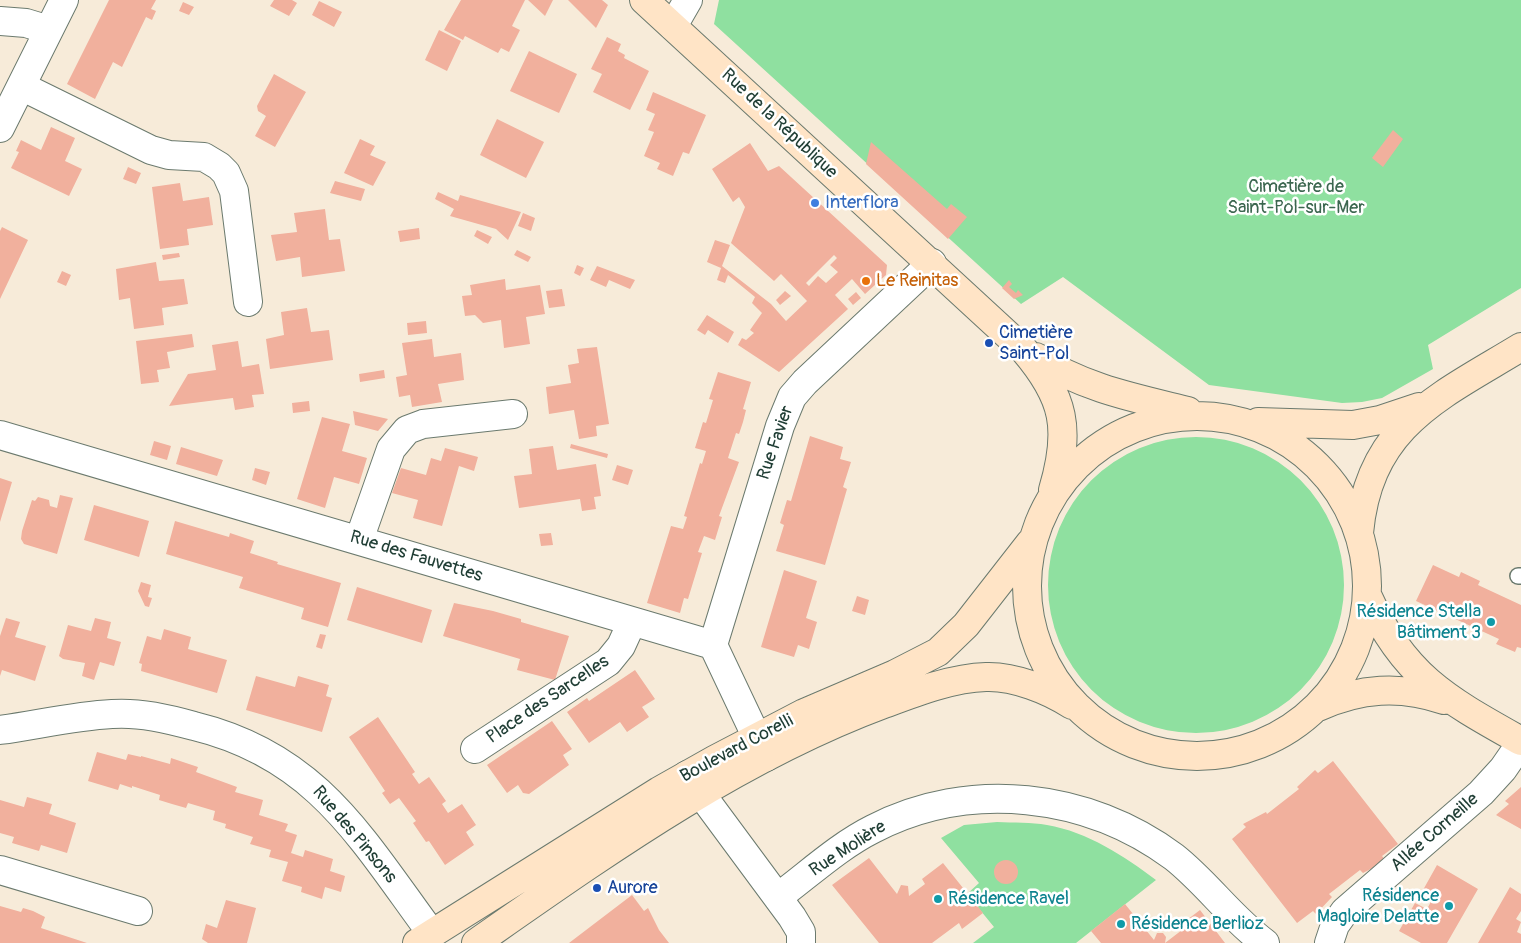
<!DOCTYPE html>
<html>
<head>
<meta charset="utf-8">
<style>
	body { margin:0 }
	canvas { display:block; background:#f7ebd9 }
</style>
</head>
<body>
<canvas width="1521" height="943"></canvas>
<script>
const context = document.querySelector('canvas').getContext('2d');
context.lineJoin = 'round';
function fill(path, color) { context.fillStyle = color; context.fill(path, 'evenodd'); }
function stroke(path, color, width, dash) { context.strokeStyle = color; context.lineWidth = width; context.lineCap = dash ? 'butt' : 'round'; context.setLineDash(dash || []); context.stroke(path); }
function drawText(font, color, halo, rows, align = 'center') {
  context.font = font + ' Pangolin,sans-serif'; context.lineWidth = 5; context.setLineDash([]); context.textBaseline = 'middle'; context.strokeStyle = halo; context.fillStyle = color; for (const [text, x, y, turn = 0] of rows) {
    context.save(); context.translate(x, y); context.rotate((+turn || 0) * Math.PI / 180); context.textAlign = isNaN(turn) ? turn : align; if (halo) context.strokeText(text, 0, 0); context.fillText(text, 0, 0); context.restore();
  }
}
fill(new Path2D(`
	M719 0H1521V288L1428 345 1433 369 1382 398 1362 402 1342 403 1209 385 1063 277 1021 304 714 24Z
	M1048 585a148 148 0 1 1 296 0a148 148 0 1 1-296 0Z
	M997 822C1014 823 1031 822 1047 825 1088 832 1124 856 1156 880L1076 943H973L994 927 967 894 979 883 941 838 964 825Z`), '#8fe0a0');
fill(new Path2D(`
	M109 0H156L151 9 156 11 152 20 146 17 122 67 113 62 95 99 67 84Z
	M274 0H292L297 3 289 16 270 6Z
	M461 0H525L512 26 520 30 509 52 501 48 498 53 465 36 463 40 444 30Z
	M528 0H553L545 16Z
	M568 0H602L608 5 596 28Z
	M319 1 342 12 334 27 312 15Z
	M183 2 194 7 189 15 179 11Z
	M439 30 461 41 447 71 425 60Z
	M607 37 621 44 618 51 625 55 624 58 649 71 630 110 593 92 602 74 591 69Z
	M529 51 577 74 559 113 510 91Z
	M274 74 306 92 275 147 255 136 266 116 258 111 257 106Z
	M653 92 706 115 689 154 683 152 673 176 657 169 660 163 644 156 654 132 648 130 655 114 646 110Z
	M497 119 544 142 526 178 480 155Z
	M51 127 75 138 65 161 82 169 69 196 11 168 19 152 16 151 21 140 41 150Z
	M1393 130 1403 139 1383 167 1372 158Z
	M360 139 375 146 370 155 386 162 373 186 344 173Z
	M871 142 947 209 951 204 967 217 948 239 866 164Z
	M750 143 768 171 779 166 887 265 886 275 865 294 852 279 835 295 848 309 779 372 738 345 742 338 746 340 754 333 750 330 762 313 752 303 755 297 728 275 725 283 717 280 721 268 707 262 715 240 730 245 722 266 771 304 786 321 807 301 781 274 774 281 731 243 745 207 739 197 733 202 712 169ZM834 255 837 258 830 265 838 272 826 283 818 276 809 286 806 283Z
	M128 167 141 173 136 184 123 179Z
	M335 181 365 189 361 201 330 193Z
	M180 183 183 201 209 197 213 225 187 229 189 245 160 249 152 187Z
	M438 192 458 201 460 195 521 212 508 240 496 229 450 216 454 209 435 199Z
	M325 209 329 240 340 239 345 271 302 277 300 257 276 261 271 235 297 232 294 213Z
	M523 213 535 218 531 231 518 226Z
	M2 227 28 240 0 299V231Z
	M419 228 420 239 400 242 398 231Z
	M477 230 492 237 488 244 474 236Z
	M517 250 531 257 528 262 514 255Z
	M179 253 180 257 163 260 162 255Z
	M156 262 159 281 184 279 188 304 162 308 164 325 134 329 130 298 119 300 116 269Z
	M577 265 584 268 580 276 574 273Z
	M597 266 635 280 630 289 609 280 606 287 590 280Z
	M62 271 71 275 66 286 57 282Z
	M505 279 506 290 540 285 545 314 526 317 530 344 504 348 501 320 483 323 475 315 465 316 462 296 472 295 470 285Z
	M1009 280 1012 284 1009 287 1016 293 1018 290 1023 295 1014 299 1002 288Z
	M562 289 565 306 549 308 546 291Z
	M785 291 791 296 780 305 776 300Z
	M856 292 861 298 853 305 848 299Z
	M307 308 311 332 329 330 333 360 270 369 266 339 284 335 281 312Z
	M707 315 734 332 728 343 708 330 705 335 697 330Z
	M426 321 427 333 408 335 407 323Z
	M192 334 194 347 167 352 170 368 157 370 159 382 141 384 136 341Z
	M432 339 434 357 461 353 464 380 438 384 442 402 412 407 410 395 399 397 396 377 407 375 402 343Z
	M238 341 242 367 259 364 264 394 252 395 254 407 235 410 233 398 169 406 188 374 216 370 212 345Z
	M597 347 609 424 596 426 597 436 579 439 574 410 549 414 546 387 571 383 568 365 579 363 577 349Z
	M384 370 385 378 360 382 359 374Z
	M718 372 751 382 743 409 746 410 743 422 739 434 736 433 728 458 739 462 719 516 722 517 715 540 704 536 698 552 702 553 688 599 684 598 680 613 647 603 671 526 683 529 687 517 684 516 700 463 702 464 706 451 695 448 703 422 706 423 713 400 709 399Z
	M309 401 310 411 293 413 292 403Z
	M353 411 388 419 378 431 355 425Z
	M322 417 350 424 342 451 367 458 359 484 334 477 325 508 297 499Z
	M810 436 843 447 840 459 851 462 843 487 847 489 825 565 776 551 784 525 780 523 787 500 791 501Z
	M154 441 171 446 167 460 150 455Z
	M571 444 608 454 607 458 570 448Z
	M553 446 557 470 596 464 601 496 594 497 596 509 582 511 580 499 519 508 514 476 532 474 529 449Z
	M181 447 223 460 217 476 176 464Z
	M445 448 478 457 474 471 459 466 442 526 413 518 418 500 392 493 401 468 426 475 431 458 441 461Z
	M617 465 633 470 628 485 612 480Z
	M255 468 270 472 266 485 252 480Z
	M0 478 12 482 0 522Z
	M60 495 73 498 57 554 24 544 21 539 22 531 32 500 35 501 38 497 49 500 50 506 57 508Z
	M94 505 149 521 139 557 84 540Z
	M175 521 229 537 230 533 254 541 250 553 278 562 277 564 341 583 328 627 301 619 304 608 239 588 243 577 166 554Z
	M551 533 553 545 541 546 539 534Z
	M1433 565 1459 577 1461 572 1480 581 1478 585 1521 605V648L1517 647 1515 652 1496 644 1499 639 1416 601Z
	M784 570 817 581 806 618 817 622 809 649 798 645 794 657 761 647Z
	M141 582 151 585 148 597 152 598 149 607 145 606 138 591Z
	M357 587 432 610 422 643 347 620Z
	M857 596 869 600 865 615 852 611Z
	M454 603 493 611 521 619V622L569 636 555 680 517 670 520 659 443 636Z
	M6 618 20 622 15 637 46 646 35 681 2 670 0 676V636Z
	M95 618 111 622 107 638 121 642 114 666 100 662 94 680 82 676 85 663 63 659 59 656 68 625 91 631Z
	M164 629 191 637 188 649 227 660 217 693 141 671 142 664 139 663 147 636 161 640Z
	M320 634 326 635 322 649 316 647Z
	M635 670 655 699 642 707 649 717 627 732 620 722 589 743 567 712 587 698 589 701Z
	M256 676 295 687 298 676 329 685 326 696 332 698 322 732 246 710Z
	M378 717 415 772 412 774 419 784 429 777 446 801 442 804 448 813 462 804 476 825 466 832 474 845 445 865 429 841 426 842 413 823 416 821 399 798 390 804 382 793 385 791 349 737Z
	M552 721 572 749 563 755 569 765 529 794 523 793 518 785 507 793 487 765Z
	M97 752 126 760 128 754 141 757V756L170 764 171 758 198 767 196 772 237 787 235 792 263 800 259 815 288 824 285 831 297 835 291 853 303 857 305 850 333 859 330 871 345 876 341 892 325 887 322 899 301 892 302 887 282 881 288 862 269 857 271 850 250 844 253 837 225 828 226 824 213 820 215 811 188 803 186 808 172 804 159 800 160 795 132 786V788L120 784 118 790 88 781Z
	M1333 761 1398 844 1382 856 1386 861 1363 873 1360 870 1329 894 1332 897 1316 914 1313 911 1297 923 1232 839 1246 827 1243 824 1266 812 1267 814 1299 789 1297 787 1315 770 1318 773Z
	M1521 787V829L1496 815 1509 804 1505 801Z
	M27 797 52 804 49 814 76 823 67 853 41 845 39 851 12 843 14 837 0 833V800L24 807Z
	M869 858 897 894 901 885 908 886 909 896 925 884 922 879 943 863 983 913 962 929 959 923 932 943H879L832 885Z
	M994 872a12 12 0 1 1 24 0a12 12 0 1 1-24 0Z
	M1437 865 1478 889 1447 943H1421L1399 931 1415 903 1427 909 1434 896 1423 890Z
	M1510 887 1521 894V911L1516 919 1521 922 1517 932 1521 934V943H1478Z
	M632 895 644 911 648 908 659 930 669 943H569Z
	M226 900 256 908 247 943H208L202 939 206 924 217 928Z
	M1125 904 1154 940 1157 933H1163L1166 937 1165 943H1101L1091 931Z
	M0 906 21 912 23 908 33 911 45 917 41 928 87 943H0Z
	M1200 910 1225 943H1165L1182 930 1179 926Z`), '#f1b09d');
const lane = new Path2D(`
	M1518 576H1521`);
const street = new Path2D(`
	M0 21 26 23 49 30
	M673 26 688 0
	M21 86 151 150 169 155 204 157 219 166 226 173 234 191 248 302
	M0 128 64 0
	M0 435 713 645 766 757
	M359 540 391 449 407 430 423 424 513 414
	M713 645 780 426 792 397 805 382 932 263
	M0 730C37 725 74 716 112 714 140 712 168 719 194 726 317 756 361 838 432 934
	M475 749 608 662 621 646 632 622
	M687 775 792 917 801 932V943
	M0 870 138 911
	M778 897C809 874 839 846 873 829 969 779 1088 793 1174 857 1207 883 1231 918 1265 943
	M1329 943 1335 925 1345 911 1481 793 1503 769 1521 743`);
const secondary = new Path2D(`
	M644 0 1024 350C1065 398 1071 429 1053 490
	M1036 357C1083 388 1135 398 1188 411
	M1027 586a170 170 0 1 1 340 0a170 170 0 1 1-340 0Z
	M1258 422 1353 425 1380 420 1419 407
	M1359 533C1369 425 1439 397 1521 347
	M1368 597C1404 677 1448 700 1521 741
	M1318 707C1360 688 1400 685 1444 700
	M417 943 659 791 714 760 804 713 895 674 938 652 966 625 1030 543
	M476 943C605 853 736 759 884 704 916 692 952 678 986 677 1014 676 1049 690 1072 705`);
stroke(lane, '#6b7a6e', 18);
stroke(street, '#6b7a6e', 30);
stroke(secondary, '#6b7a6e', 30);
stroke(lane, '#fff', 15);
stroke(street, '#fff', 28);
stroke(secondary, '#ffe4c6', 28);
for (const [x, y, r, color] of [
	[815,203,5,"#3f7fe0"],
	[866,281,5,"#e8710a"],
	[989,343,5,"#1a4fb4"],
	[1491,622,5,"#0f9aa8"],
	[597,888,5,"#1a4fb4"],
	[938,899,5,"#0f9aa8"],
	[1449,906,5,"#0f9aa8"],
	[1121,924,5,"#0f9aa8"]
]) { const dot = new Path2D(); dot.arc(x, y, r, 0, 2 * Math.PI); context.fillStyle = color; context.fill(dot); stroke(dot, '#fff', 2); }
drawText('18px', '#1f3d34', '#fff', [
	["Rue de la République",779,124,43],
	["Rue Favier",776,443,-71],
	["Rue des Fauvettes",416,557,17],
	["Place des Sarcelles",548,700,-34],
	["Boulevard Corelli",737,749,-28],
	["Allée Corneille",1435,833,-41],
	["Rue des Pinsons",354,835,50],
	["Rue Molière",848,849,-33]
]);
drawText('18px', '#3b664f', '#fff', [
	["Cimetière de",1296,187],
	["Saint-Pol-sur-Mer",1296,208]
]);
drawText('18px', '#366cbe', '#fff', [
	["Interflora",825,203]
], 'left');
drawText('18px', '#c56008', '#fff', [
	["Le Reinitas",876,281]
], 'left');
drawText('18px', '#164399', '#fff', [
	["Cimetière",999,333],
	["Saint-Pol",999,354],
	["Aurore",607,888]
], 'left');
drawText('18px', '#0d838f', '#fff', [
	["Résidence Stella",1481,612],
	["Bâtiment 3",1481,633],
	["Résidence",1439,896],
	["Magloire Delatte",1439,917],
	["Résidence Ravel",948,899,"left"],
	["Résidence Berlioz",1131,924,"left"]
], 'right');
</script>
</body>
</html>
